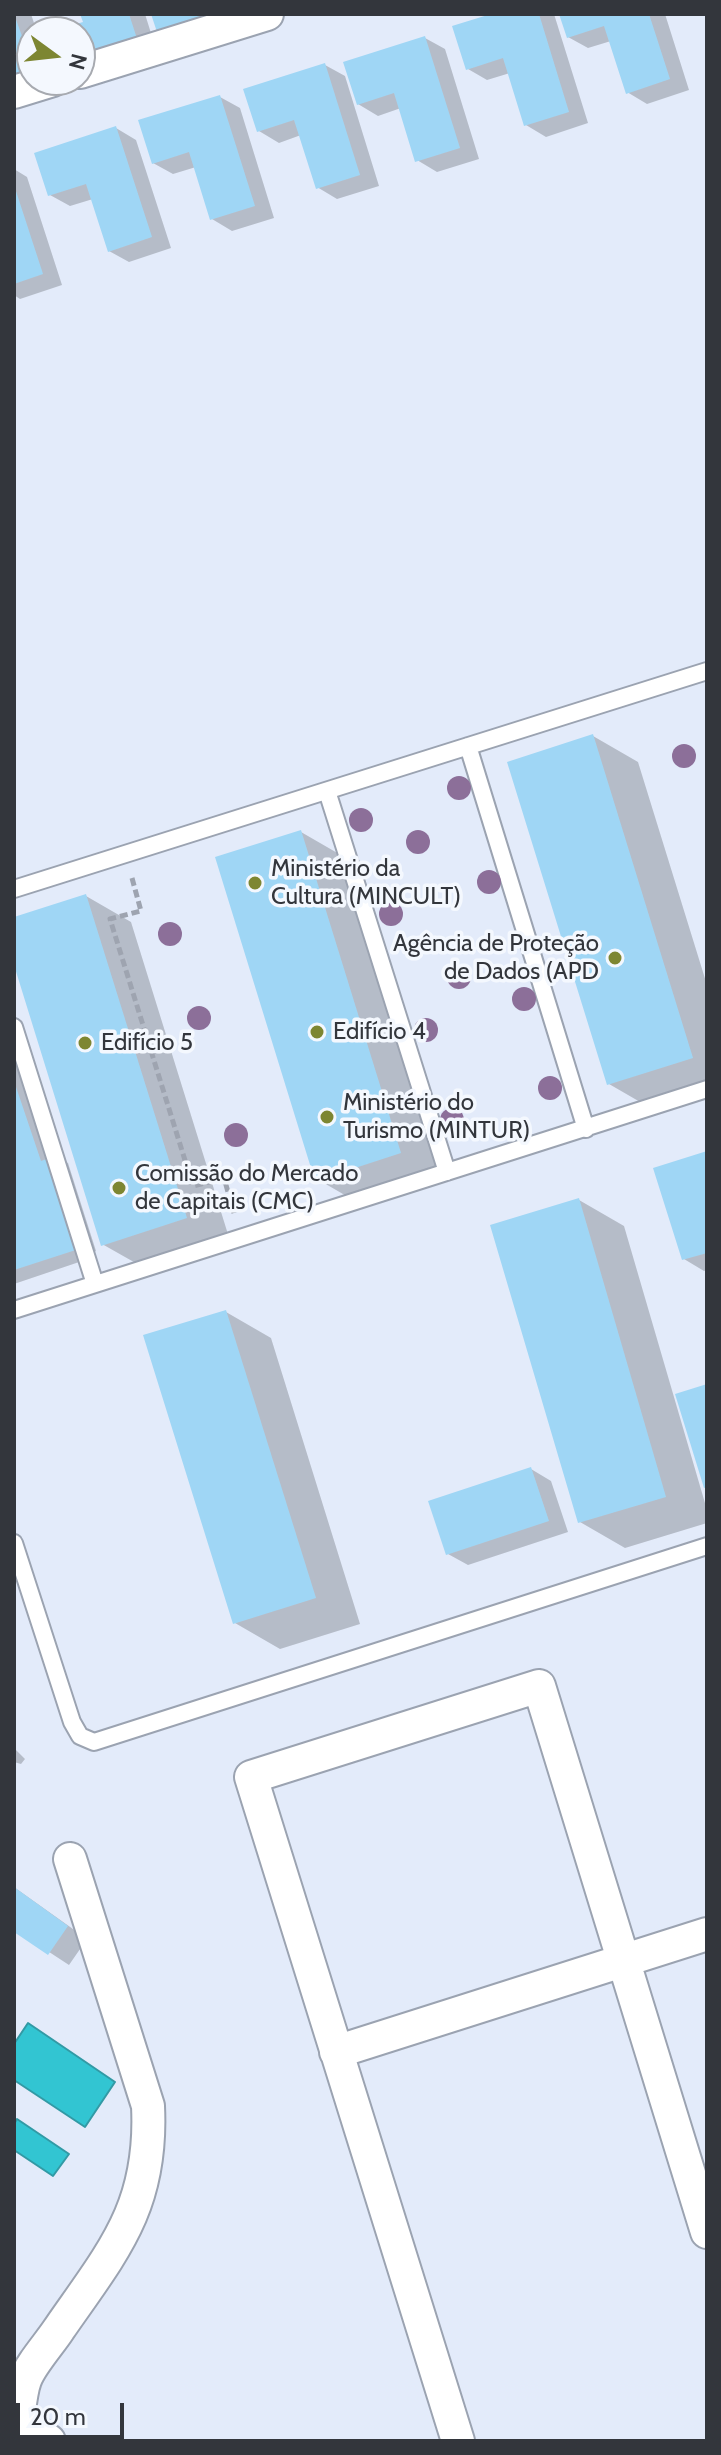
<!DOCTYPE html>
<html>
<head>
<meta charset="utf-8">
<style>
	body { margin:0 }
	#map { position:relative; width:721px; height:2455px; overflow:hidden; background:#e3ebfa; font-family:Cabin,sans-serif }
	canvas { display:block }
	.frame { position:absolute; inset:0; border:16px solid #33363c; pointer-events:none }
	.north { position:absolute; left:16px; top:16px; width:80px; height:80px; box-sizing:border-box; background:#f4f8fe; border:2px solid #a7aab0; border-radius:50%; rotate:105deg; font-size:22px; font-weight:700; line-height:32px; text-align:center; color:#33363c }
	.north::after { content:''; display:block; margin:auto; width:28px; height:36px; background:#7d8632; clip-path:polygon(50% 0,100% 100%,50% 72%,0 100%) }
	.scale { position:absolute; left:16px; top:2403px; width:108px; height:36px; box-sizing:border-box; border:4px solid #33363c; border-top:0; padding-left:10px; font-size:24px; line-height:28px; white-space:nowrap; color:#33363c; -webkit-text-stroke:6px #f4f8fe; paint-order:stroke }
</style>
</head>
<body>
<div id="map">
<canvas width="721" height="2455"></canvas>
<div class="frame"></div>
<div class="north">N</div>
<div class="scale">20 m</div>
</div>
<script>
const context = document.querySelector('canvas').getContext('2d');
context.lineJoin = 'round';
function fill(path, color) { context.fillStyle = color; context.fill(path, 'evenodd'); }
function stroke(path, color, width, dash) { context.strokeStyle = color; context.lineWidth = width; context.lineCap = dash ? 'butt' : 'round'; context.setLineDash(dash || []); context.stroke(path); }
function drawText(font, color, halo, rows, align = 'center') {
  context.font = font + ' Cabin,sans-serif'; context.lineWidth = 7; context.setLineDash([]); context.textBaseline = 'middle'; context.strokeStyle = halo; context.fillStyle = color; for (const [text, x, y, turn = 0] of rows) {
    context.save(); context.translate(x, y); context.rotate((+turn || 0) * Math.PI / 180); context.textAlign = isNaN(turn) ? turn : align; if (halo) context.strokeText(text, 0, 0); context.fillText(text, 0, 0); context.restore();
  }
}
const water = new Path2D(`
	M28 2023 115 2082 85 2127 14 2080V2044Z
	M17 2119 69 2154 53 2176 14 2150V2124Z`);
fill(water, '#32c5d2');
stroke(water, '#329aa5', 2);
fill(new Path2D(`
	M14 14H31L37 32H32V80Z
	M82 14H145L160 62 80 88 66 80H80V32H58L85 23Z
	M497 14H554L588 123 546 137 526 125 510 73 487 80 468 69Z
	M561 14H665L689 90 647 104 627 92 611 41 588 48 568 37Z
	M425 38 445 49 479 159 437 172 417 160 401 108 378 116 358 104Z
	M325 65 345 76 379 186 337 199 317 187 301 135 279 143 259 131Z
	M220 97 240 108 274 218 232 231 212 219 196 167 173 174 153 163Z
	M116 128 136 140 171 248 129 262 109 251 93 199 70 206 50 195Z
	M14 169 27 177 62 285 20 299 14 295Z
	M593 736 638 762 707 985V1093L654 1110 609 1084Z
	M301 832 346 858 445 1179 362 1205 317 1179Z
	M86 896 131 922 231 1244 148 1270 102 1244 14 959V919Z
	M14 1012 62 1160 68 1163 96 1251 92 1253 94 1257 14 1284Z
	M707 1153V1270L704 1271 684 1259Z
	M579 1200 624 1226 707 1510V1523L625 1548 580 1522Z
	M226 1312 271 1338 360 1624 280 1649 235 1623Z
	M531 1469 551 1481 568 1532 468 1565 448 1554Z
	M14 1748 25 1759 21 1764 14 1762Z
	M14 1887 87 1939 69 1965 14 1929Z`), '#0003');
fill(new Path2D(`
	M14 14 32 64V80L14 90Z
	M80 14H129L141 51 80 71V32L53 31 83 22Z
	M151 14H249L161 44Z
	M491 14H539L569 112 524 126 503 58 466 70 452 26Z
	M559 14H649L670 79 626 94 604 26 567 38Z
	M425 36 460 148 415 162 394 93 357 105 343 62Z
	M325 63 360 175 316 189 294 120 257 132 243 89Z
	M220 95 255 206 210 220 189 152 152 164 138 120Z
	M116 126 152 237 108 252 86 184 48 196 34 153Z
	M14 185 43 274 14 284Z
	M593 734 693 1058 607 1085 507 762Z
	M301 830 401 1153 315 1181 215 857Z
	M86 894 187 1218 101 1246 14 965V917Z
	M14 1081 41 1161 58 1155 88 1246 14 1270Z
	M707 1151V1253L682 1260 653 1168Z
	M579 1198 666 1497 578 1523 490 1225Z
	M226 1310 316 1598 233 1624 143 1335Z
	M707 1384V1487L704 1488 675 1394Z
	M531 1467 549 1521 446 1555 428 1501Z
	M14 1887 68 1926 48 1955 14 1932Z`), '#9fd6f5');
const service = new Path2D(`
	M468 746 586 1129
	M327 791 447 1172
	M14 889 707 671
	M14 1027 95 1284
	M14 1310 707 1089
	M14 1543 72 1722 80 1736 94 1742 707 1546`);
const minor = new Path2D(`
	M80 72 267 14
	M14 92 53 80
	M336 2052 707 1934
	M14 2415 49 2441
	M14 2441C19 2423 19 2396 25 2380 30 2365 50 2343 59 2329 113 2251 153 2207 148 2106L70 1859
	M458 2441 251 1777 539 1686 707 2232`);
stroke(service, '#9ba3b1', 20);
stroke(minor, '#9ba3b1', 36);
stroke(new Path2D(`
	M132 878 141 911 110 919 193 1186 224 1178 234 1213`), '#9ea4b0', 5, [8, 4]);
stroke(service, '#fff', 16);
stroke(minor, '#fff', 32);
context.fillStyle = '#8c6f99';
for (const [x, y] of [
	[684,756],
	[459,788],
	[361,820],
	[418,842],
	[489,882],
	[391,914],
	[170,934],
	[459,977],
	[524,999],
	[199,1018],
	[426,1030],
	[550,1088],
	[452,1120],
	[236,1135]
]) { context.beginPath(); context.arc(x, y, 12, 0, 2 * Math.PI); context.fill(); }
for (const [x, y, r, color] of [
	[255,883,8,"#7d8632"],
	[615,958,8,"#7d8632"],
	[317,1032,8,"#7d8632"],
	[85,1043,8,"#7d8632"],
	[327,1117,8,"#7d8632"],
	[119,1188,8,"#7d8632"]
]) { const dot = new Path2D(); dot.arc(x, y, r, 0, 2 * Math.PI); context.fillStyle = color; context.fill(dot); stroke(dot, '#f4f8fe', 3); }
drawText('24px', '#33363c', '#f4f8fe', [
	["Ministério da",271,869],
	["Cultura (MINCULT)",271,897],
	["Agência de Proteção",599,944,"right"],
	["de Dados (APD",599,972,"right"],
	["Edifício 4",333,1032],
	["Edifício 5",101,1043],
	["Ministério do",343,1103],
	["Turismo (MINTUR)",343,1131],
	["Comissão do Mercado",135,1174],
	["de Capitais (CMC)",135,1202]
], 'left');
</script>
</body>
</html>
